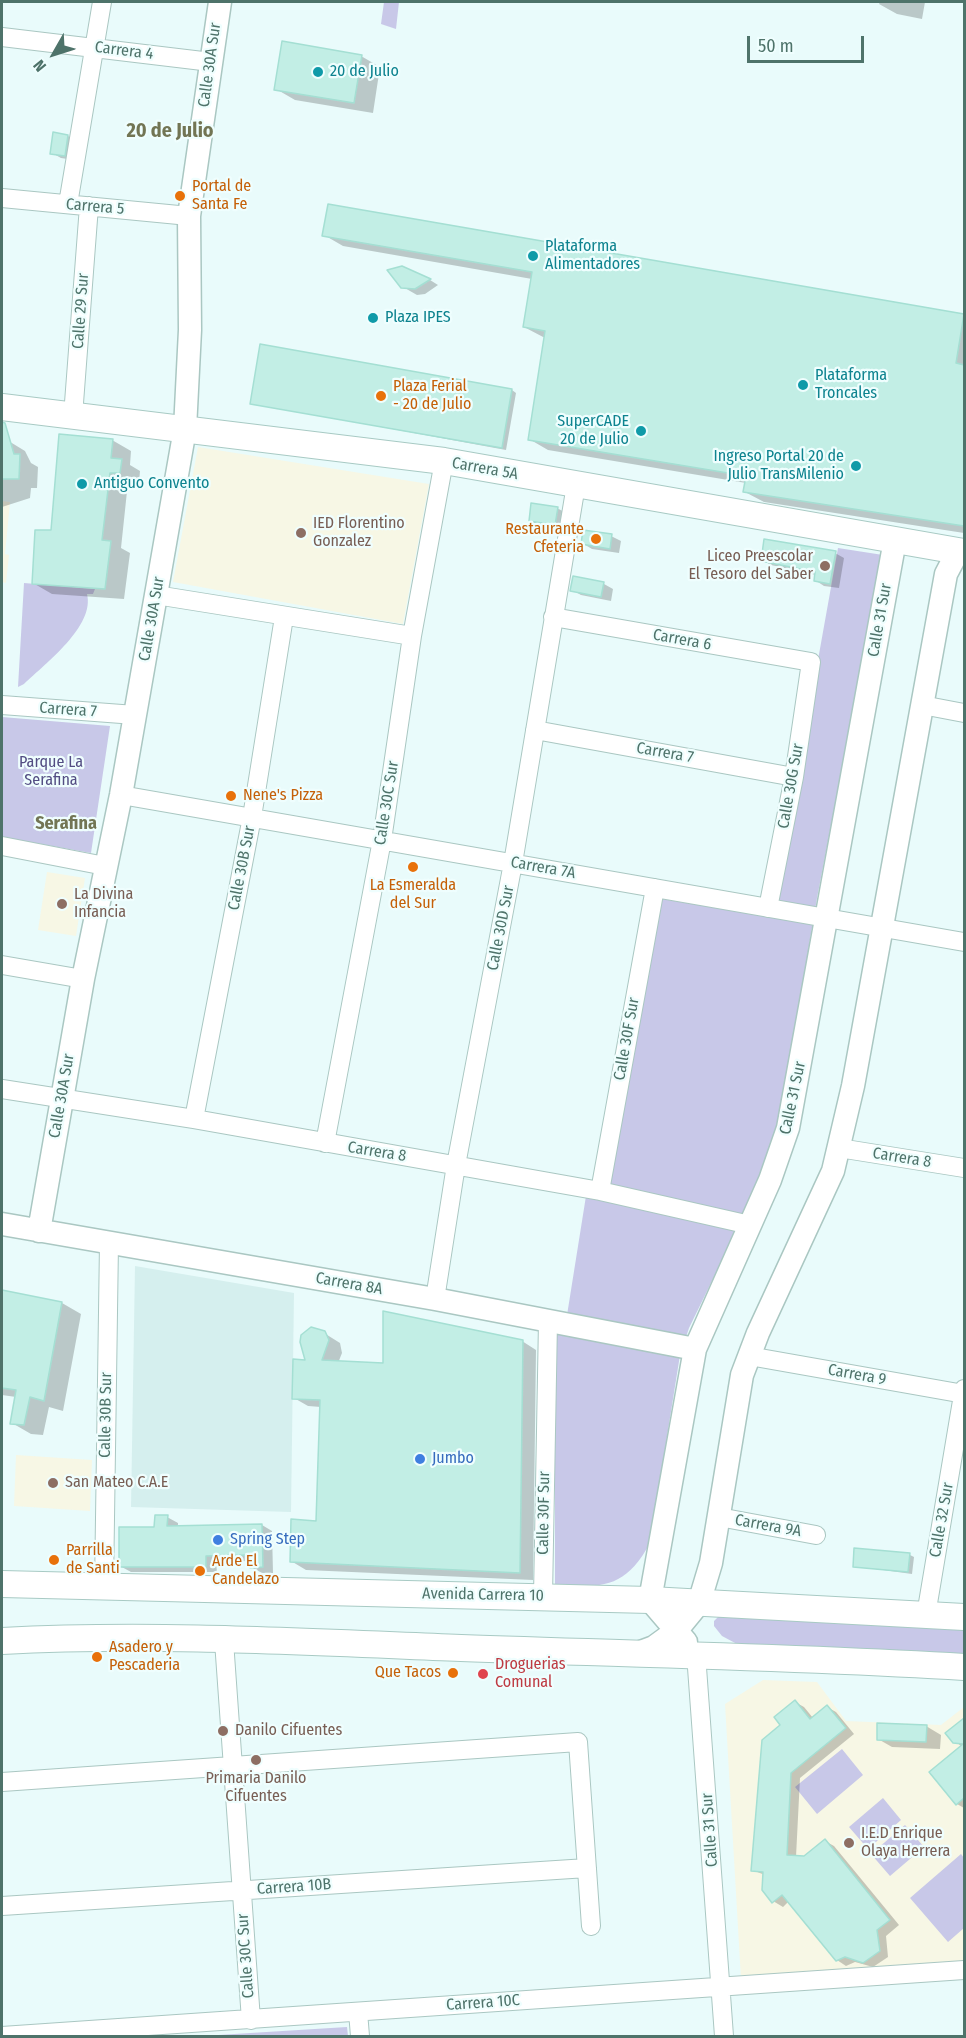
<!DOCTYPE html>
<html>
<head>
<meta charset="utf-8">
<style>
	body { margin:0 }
	#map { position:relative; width:966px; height:2038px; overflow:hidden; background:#e9fbfb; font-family:"Fira Sans Condensed",sans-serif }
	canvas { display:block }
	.frame { position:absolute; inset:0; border:3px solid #4e736a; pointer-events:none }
	.north { position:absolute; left:24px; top:24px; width:60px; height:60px; -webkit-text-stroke:4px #effefe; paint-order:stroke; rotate:231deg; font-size:16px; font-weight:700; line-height:24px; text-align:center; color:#4e736a }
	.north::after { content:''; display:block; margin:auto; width:21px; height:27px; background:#4e736a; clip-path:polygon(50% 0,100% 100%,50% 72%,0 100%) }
	.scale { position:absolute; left:747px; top:36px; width:117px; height:27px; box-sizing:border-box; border:3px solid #4e736a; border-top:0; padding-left:8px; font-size:18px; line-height:21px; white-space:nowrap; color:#4e736a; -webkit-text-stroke:4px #effefe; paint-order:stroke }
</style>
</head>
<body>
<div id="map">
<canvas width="966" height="2038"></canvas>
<div class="frame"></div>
<div class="north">N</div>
<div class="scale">50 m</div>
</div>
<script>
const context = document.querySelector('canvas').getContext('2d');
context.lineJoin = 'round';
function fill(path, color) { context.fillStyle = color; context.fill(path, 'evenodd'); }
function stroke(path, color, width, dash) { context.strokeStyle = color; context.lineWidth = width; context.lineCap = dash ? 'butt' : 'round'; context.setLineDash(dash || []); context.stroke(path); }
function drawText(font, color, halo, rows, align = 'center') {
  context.font = font + ' "Fira Sans Condensed",sans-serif'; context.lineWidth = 4.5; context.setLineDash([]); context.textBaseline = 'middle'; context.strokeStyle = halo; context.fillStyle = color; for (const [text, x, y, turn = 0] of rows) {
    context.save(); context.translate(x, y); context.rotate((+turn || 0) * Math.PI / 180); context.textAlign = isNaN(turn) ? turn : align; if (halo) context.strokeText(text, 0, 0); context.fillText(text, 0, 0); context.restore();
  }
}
fill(new Path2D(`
	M135 1266 294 1293 291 1512 131 1507Z`), '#d5efee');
fill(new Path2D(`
	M198 447 429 484 403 624 173 582Z
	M2 501 10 502 5 554 9 555 6 583 2 582Z
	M47 872 85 878 76 936 38 930Z
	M16 1455 92 1460 90 1511 14 1506Z
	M763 1680 817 1682 846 1721 941 1725 964 1707V1961L741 1979 725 1704Z`), '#f7f7e5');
fill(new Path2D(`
	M384 2H399L396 29 381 24Z
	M838 548 883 555 817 898 779 1123 770 1155 751 1201 689 1328 680 1355 650 1543C625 1589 603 1587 555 1586V1333L564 1334 586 1196 603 1198 656 898 772 917Z
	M24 583 95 589 93 594H87C95 626 46 663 24 684L18 687Z
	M2 717 110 726 91 853 2 837Z
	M720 1615 964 1629V1657L737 1644 722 1636 714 1626V1621Z
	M842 1749 863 1775 817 1814 795 1787Z
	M883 1798 901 1820 868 1849 849 1827Z
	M905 1825 924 1847 890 1876 871 1854Z
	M961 1854 964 1858V1928L948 1942 910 1898Z
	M347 2027 348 2036H202Z`), '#c8c8e8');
fill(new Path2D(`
	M880 2H925L922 19 897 14 879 4Z
	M361 56 380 67 373 113 295 100 276 89Z
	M68 136 77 141 74 160 61 158 52 153Z
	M324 235 963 316 964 533 764 502 745 492 746 483 548 450 529 439 545 338 524 327 532 279 343 246Z
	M402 268 430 280 438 285 425 294 417 295 410 291 400 285Z
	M512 390 516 393 506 450 251 403Z
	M2 437 25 451 31 463 38 467 37 488H31L30 498 2 507Z
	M112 440 131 451 130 465 140 471 139 483 128 482 121 548 130 553 124 599 52 594 33 583 53 532Z
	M557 508 566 513 564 529 540 526 530 521Z
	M611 536 621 541 619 553 592 549 582 543Z
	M835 553 844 558 839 588 824 586 815 580 816 575 771 565 762 560Z
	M574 578 604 584 613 589 611 601 581 595 572 590Z
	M2 1292 62 1303 81 1314 63 1411 49 1407 43 1435 31 1434 12 1423 16 1397 2 1395Z
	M316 1328 340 1343 342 1353 338 1363 385 1364 522 1341 536 1350 533 1580 306 1570 291 1561 318 1523 321 1407 308 1406 294 1398Z
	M167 1517 178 1523V1527L262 1525 272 1531 273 1573H262L251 1567V1561L216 1562 217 1572H131L120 1566Z
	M910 1555 914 1557 912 1574 854 1566Z
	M795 1702 804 1707 813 1718 827 1707 836 1712 854 1734 800 1778 796 1857 804 1858 825 1841 834 1846 899 1925 886 1936 888 1957 873 1967 855 1962 846 1966 837 1960 789 1901 783 1907 773 1901 765 1875 752 1870 782 1725Z
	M964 1720V1808L957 1804 962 1747 947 1734Z
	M926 1726 941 1735 940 1749 892 1747 878 1739Z`), '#0003');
const building = new Path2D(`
	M282 41 362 55 354 103 274 90Z
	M53 132 68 135 65 156 50 154Z
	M328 204 964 314 956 363 964 365V526L743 492 746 476 528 440 545 331 523 327 532 272 322 236Z
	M402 266 431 279 415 289 401 288 387 270Z
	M260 344 512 389 502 448 250 404Z
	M2 422 5 423 14 454H20L19 479H2Z
	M59 434 113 439 111 458 122 459 120 473H110L102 540 111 541 105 589 32 584 35 530H51Z
	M531 503 558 507 555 525 529 521Z
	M583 530 612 534 610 549 581 544Z
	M764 539 836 551 830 584 814 581 815 572 761 561Z
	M573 576 604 582 601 597 570 591Z
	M2 1290 62 1302 44 1401 30 1397 24 1425 10 1424 16 1390 2 1388Z
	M383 1311 523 1340 520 1573 290 1562 291 1519 316 1521 320 1400 292 1399 293 1359 305 1360 300 1342 301 1335 311 1327 325 1331 329 1340 322 1360 383 1363Z
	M155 1515H168L167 1526 262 1524 263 1567 250 1568 249 1555 206 1556V1567H119V1527H154Z
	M854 1548 910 1553 908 1572 853 1567Z
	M795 1700 810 1719 827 1705 846 1728 791 1773 787 1855 804 1856 825 1839 890 1920 877 1930 880 1951 863 1963 845 1957 836 1961 782 1895 772 1903 762 1890 763 1872 751 1871 762 1740 780 1725 774 1717Z
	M964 1718V1798L956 1805 929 1772 963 1744 953 1743 945 1733Z
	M877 1723 927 1725 926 1742 877 1740Z`);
fill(building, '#c2eee5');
stroke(building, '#a4dfd3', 1.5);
const minor = new Path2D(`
	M2 37 211 62
	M2 198 189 216
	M68 204 102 2
	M73 416 89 206
	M156 595 412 636
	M553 617 811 662 794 777 768 908
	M2 705 135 715
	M922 705 964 713
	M535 730 794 777
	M121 795 964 942
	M2 846 105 866
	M2 965 83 979
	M2 1089 194 1119 600 1191 750 1225
	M194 1119 252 817 284 617
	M325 1143 382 840 412 636 444 461
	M839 1148 964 1168
	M600 1191 655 888
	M435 1299 456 1165 513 863 576 485
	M749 1356 964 1394
	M719 1517 816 1535
	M104 1587 109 1243
	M543 1596 548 1321
	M926 1615 964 1389
	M224 1641 251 2020
	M696 1654 724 2036
	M2 1782 578 1742 591 1926
	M2 1906 587 1868
	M358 2012 360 2036
	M2 2036 964 1970`);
const tertiary = new Path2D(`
	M2 1224 435 1299 695 1349
	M39 1231 83 979 121 795 185 429 190 330 189 216 220 2
	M686 1642 650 1600 695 1349 770 1180 788 1128 895 540
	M638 1653 654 1647 676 1631 699 1603 711 1563 742 1375 758 1333 833 1171 853 1086 946 574 958 551`);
const secondary = new Path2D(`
	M2 407 444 461 964 552
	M2 1584 650 1600 964 1617
	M2 1641C154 1633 309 1642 461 1648 629 1654 797 1657 964 1667`);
stroke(minor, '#aac7c2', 20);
stroke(tertiary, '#aac7c2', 25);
stroke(secondary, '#a8cac4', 28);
stroke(minor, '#fff', 18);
stroke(tertiary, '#fff', 22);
stroke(secondary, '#fff', 26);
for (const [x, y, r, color] of [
	[318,72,6,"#0f9aa8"],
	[180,196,6,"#e8710a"],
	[533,256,6,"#0f9aa8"],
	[373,318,6,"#0f9aa8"],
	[803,385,6,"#0f9aa8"],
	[381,396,6,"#e8710a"],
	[641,431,6,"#0f9aa8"],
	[856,466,6,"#0f9aa8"],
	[82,484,6,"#0f9aa8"],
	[301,533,6,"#8d6e63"],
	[596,539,6,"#e8710a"],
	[825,566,6,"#8d6e63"],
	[231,796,6,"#e8710a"],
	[413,867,6,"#e8710a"],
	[62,904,6,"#8d6e63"],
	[420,1459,6,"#3f7fe0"],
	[53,1483,6,"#8d6e63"],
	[218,1540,6,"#3f7fe0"],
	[54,1560,6,"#e8710a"],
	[200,1571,6,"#e8710a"],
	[97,1657,6,"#e8710a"],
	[453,1673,6,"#e8710a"],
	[483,1674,6,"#e0444e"],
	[223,1731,6,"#8d6e63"],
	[256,1760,6,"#8d6e63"],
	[849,1843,6,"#8d6e63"]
]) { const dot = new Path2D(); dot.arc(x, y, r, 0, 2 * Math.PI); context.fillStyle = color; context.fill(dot); stroke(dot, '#effefe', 2); }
drawText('16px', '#4e736a', '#effefe', [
	["Carrera 4",124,51,7],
	["Calle 30A Sur",210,65,-82],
	["Carrera 5",95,207,5],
	["Calle 29 Sur",81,311,-86],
	["Carrera 5A",485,469,10],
	["Calle 30A Sur",152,619,-80],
	["Calle 31 Sur",880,620,-80],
	["Carrera 6",682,640,10],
	["Carrera 7",68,710,4],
	["Carrera 7",665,753,10],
	["Calle 30G Sur",791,786,-80],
	["Calle 30C Sur",387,803,-81],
	["Calle 30B Sur",242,868,-79],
	["Carrera 7A",543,868,10],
	["Calle 30D Sur",501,928,-79],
	["Calle 30F Sur",627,1039,-80],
	["Calle 30A Sur",62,1096,-80],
	["Calle 31 Sur",793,1098,-78],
	["Carrera 8",377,1152,9],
	["Carrera 8",902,1158,9],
	["Carrera 8A",349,1284,10],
	["Carrera 9",857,1375,10],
	["Calle 30B Sur",106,1415,-89],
	["Calle 30F Sur",544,1513,-89],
	["Calle 32 Sur",942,1520,-80],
	["Carrera 9A",768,1526,10],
	["Avenida Carrera 10",483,1595,1],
	["Calle 31 Sur",710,1830,-94],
	["Carrera 10B",294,1887,-4],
	["Calle 30C Sur",246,1956,-94],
	["Carrera 10C",483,2003,-4]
]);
drawText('16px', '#0d838f', '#effefe', [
	["20 de Julio",330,72],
	["Plataforma",545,247],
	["Alimentadores",545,265],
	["Plaza IPES",385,318],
	["Plataforma",815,376],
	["Troncales",815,394],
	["SuperCADE",629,422,"right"],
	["20 de Julio",629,440,"right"],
	["Ingreso Portal 20 de",844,457,"right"],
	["Julio TransMilenio",844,475,"right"],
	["Antiguo Convento",94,484]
], 'left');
drawText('16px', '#c56008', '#effefe', [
	["Portal de",192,187],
	["Santa Fe",192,205],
	["Plaza Ferial",393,387],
	["- 20 de Julio",393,405],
	["Restaurante",584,530,"right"],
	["Cfeteria",584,548,"right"],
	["Nene's Pizza",243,796],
	["La Esmeralda",413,886,"center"],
	["del Sur",413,904,"center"],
	["Parrilla",66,1551],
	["de Santi",66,1569],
	["Arde El",212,1562],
	["Candelazo",212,1580],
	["Asadero y",109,1648],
	["Pescaderia",109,1666],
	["Que Tacos",441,1673,"right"]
], 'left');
drawText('16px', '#785e54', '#effefe', [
	["IED Florentino",313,524],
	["Gonzalez",313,542],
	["Liceo Preescolar",813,557,"right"],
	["El Tesoro del Saber",813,575,"right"],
	["La Divina",74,895],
	["Infancia",74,913],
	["San Mateo C.A.E",65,1483],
	["Danilo Cifuentes",235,1731],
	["Primaria Danilo",256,1779,"center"],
	["Cifuentes",256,1797,"center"],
	["I.E.D Enrique",861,1834],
	["Olaya Herrera",861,1852]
], 'left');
drawText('16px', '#534d83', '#effefe', [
	["Parque La",51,763],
	["Serafina",51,781]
]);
drawText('16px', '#366cbe', '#effefe', [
	["Jumbo",432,1459],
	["Spring Step",230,1540]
], 'left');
drawText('16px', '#be3a42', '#effefe', [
	["Droguerias",495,1665],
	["Comunal",495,1683]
], 'left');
drawText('bold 18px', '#727554', '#effefe', [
	["Serafina",66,824]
]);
drawText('bold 20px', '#727554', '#effefe', [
	["20 de Julio",170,131]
]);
</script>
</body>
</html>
